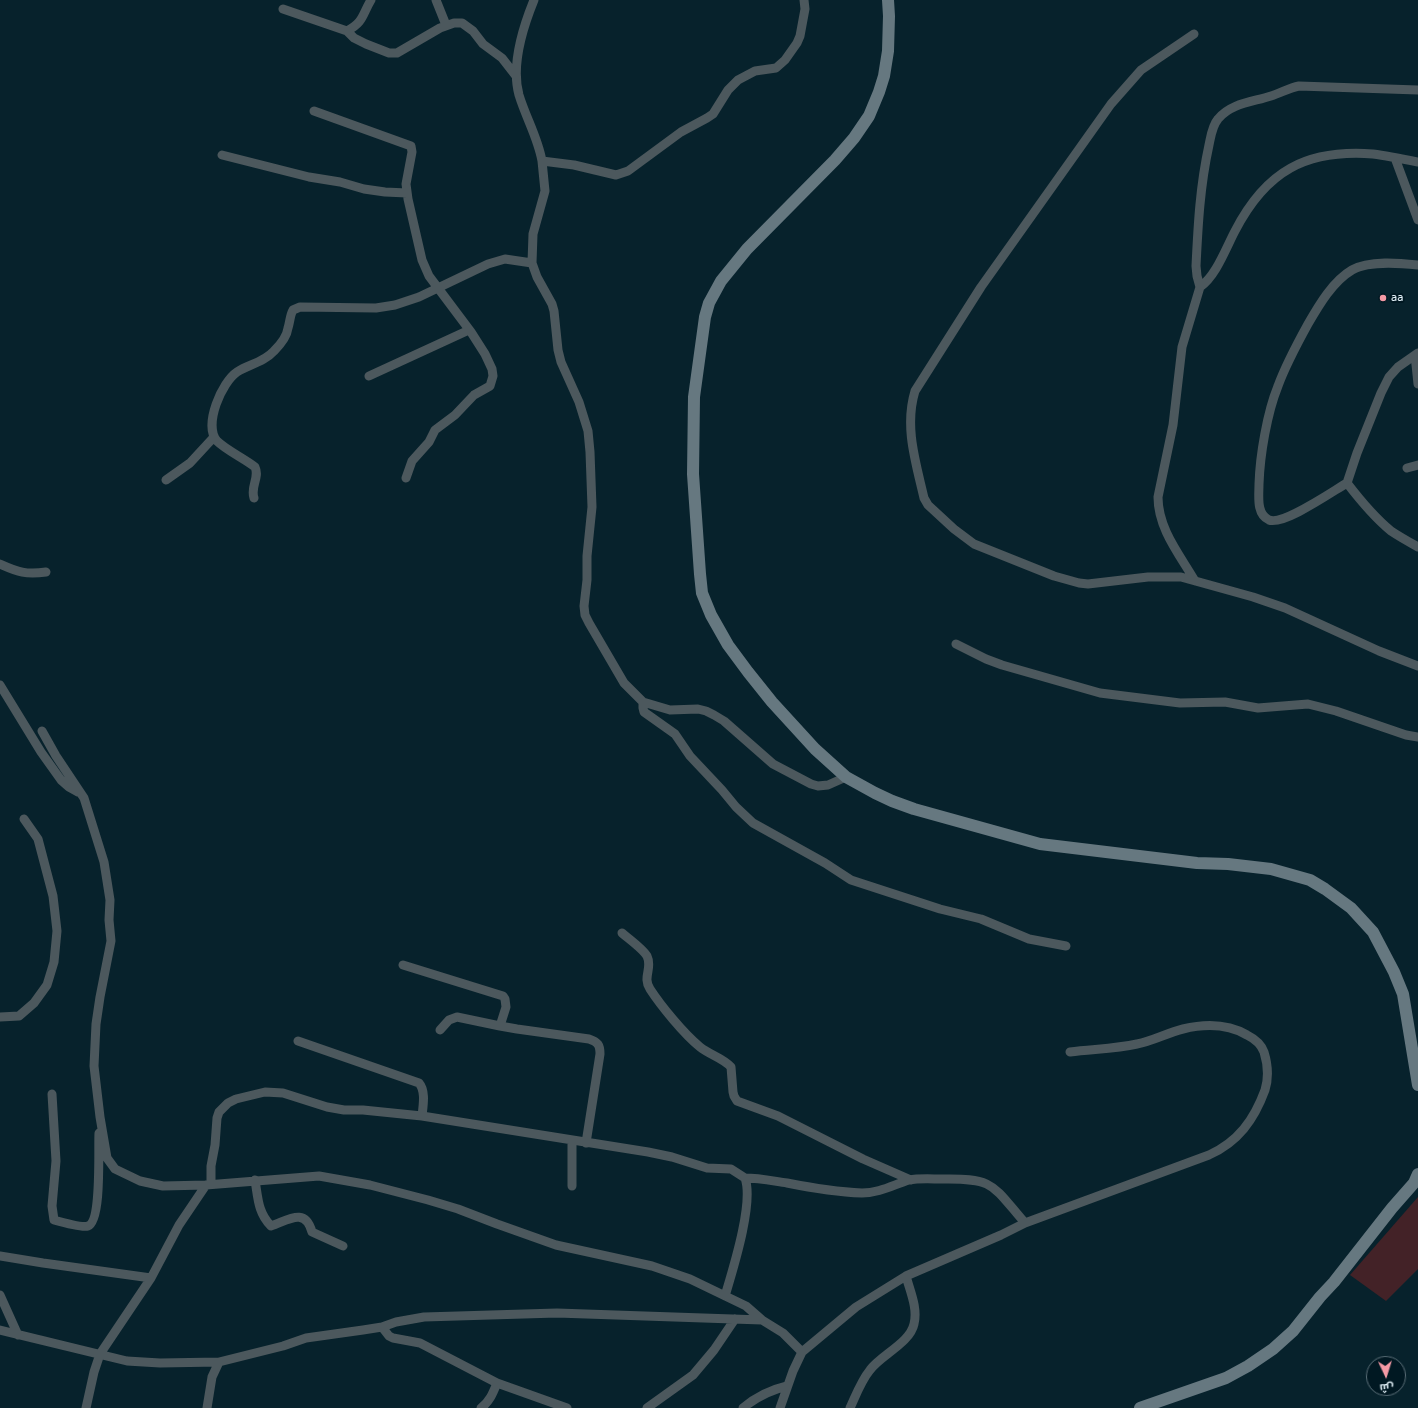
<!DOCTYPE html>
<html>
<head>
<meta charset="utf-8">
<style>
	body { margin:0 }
	#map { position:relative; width:1418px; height:1408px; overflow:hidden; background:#07222c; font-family:"Varela Round",Cairo,sans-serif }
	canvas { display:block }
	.north { position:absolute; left:1366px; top:1356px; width:40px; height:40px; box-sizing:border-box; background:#001822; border:1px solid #5a6e77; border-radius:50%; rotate:176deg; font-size:11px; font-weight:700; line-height:16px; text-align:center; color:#e1f0f7 }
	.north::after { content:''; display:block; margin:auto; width:14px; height:18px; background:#f49aa5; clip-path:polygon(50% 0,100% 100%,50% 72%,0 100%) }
</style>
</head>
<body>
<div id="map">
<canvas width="1418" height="1408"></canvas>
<div class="north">ش</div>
</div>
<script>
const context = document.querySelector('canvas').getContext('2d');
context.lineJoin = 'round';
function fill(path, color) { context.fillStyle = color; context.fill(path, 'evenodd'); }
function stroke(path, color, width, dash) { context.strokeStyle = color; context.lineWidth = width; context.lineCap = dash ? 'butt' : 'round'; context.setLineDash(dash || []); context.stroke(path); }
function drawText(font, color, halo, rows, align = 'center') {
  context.font = font + ' "Varela Round",sans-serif'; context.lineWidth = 4; context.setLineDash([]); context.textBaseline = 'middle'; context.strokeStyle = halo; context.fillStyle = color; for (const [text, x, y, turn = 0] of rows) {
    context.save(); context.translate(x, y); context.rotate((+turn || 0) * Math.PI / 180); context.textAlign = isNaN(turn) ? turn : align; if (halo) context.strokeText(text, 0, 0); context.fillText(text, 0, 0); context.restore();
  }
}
fill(new Path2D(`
	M1418 1197V1269L1386 1301 1350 1275Z`), '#432227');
stroke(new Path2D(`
	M436 0 446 25
	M534 0C523 27 511 66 519 95 526 118 538 138 542 161
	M804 0 805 9 800 36 797 43 785 60 776 68 755 71 738 80 728 90 713 114 707 118 681 132 628 171 616 175 574 165 542 161 545 191 533 234 532 263 537 277 552 304 554 311 558 350 561 362 579 402 588 431 590 452 592 507 587 556V580L584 606 585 615 589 623 624 683 643 702 670 710 698 709 706 711 714 715 724 721 773 764 811 784 818 786 828 785 846 777
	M283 9 347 31 354 38 366 44 389 53H397L440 28 454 23H462L473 31 483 44 502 58 516 76
	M347 31C364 22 362 15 371 0
	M1194 34 1141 70 1111 104 981 287 915 391C904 427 916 463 924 498L928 505 954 529 974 544 1054 576 1079 583 1088 584 1148 577H1181L1253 597 1285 608 1379 651 1418 666
	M314 111 411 146 412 152 406 184 408 199 422 260 429 276 471 332 485 354 492 369 493 376 490 386 474 395 455 415 435 430 429 442 412 461 406 478
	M222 155 309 177 340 182 364 189 385 192 407 193
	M1395 158 1418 220
	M1418 265C1400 263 1369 260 1352 270 1333 281 1319 305 1308 324 1297 344 1286 364 1278 386 1267 413 1260 455 1259 484 1259 496 1256 514 1269 520 1283 526 1333 491 1347 483L1357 453 1381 393 1389 377 1398 367 1418 353
	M1200 287C1216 276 1226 248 1235 231 1266 171 1306 149 1373 154 1388 156 1403 159 1418 162
	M1415 355 1418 384
	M369 376 469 330
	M1407 468 1418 465
	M166 480 190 463 214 437
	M1347 483C1360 500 1374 517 1391 531 1400 537 1409 542 1418 547
	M254 498C250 486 260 478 255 467 245 459 226 450 217 441 203 425 222 382 237 372 249 364 263 363 274 351 280 345 287 336 288 328 290 322 290 315 293 310L300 307 376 308 395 305 419 297 488 264 505 259 532 263
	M0 564C18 572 26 575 46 572
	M1195 581C1180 555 1158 529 1158 497L1173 425 1182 347 1200 287 1197 276 1196 266C1198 225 1200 186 1209 145 1211 136 1212 126 1218 119 1231 103 1253 102 1271 96 1281 93 1289 88 1299 86L1418 90
	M956 644 986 659 1002 665 1100 693 1180 703 1225 702 1258 708 1308 704 1336 711 1406 735 1418 737
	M0 685 41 752 61 780 69 787 78 792
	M643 702V708L644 712 675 734 690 756 722 790 736 807 753 823 825 863 851 880 940 909 981 919 1029 939 1066 946
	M42 731 56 756 84 798 104 862 110 900 109 920 111 941 100 997 96 1024 94 1066 100 1117 107 1158 115 1169 140 1181 163 1186 206 1185 319 1176 370 1185 428 1200 458 1209 497 1224 556 1245 652 1266 690 1279 746 1306 762 1320 783 1333 802 1352 856 1307 906 1276C910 1291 918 1308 914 1324 910 1343 881 1355 870 1370 861 1381 856 1395 850 1408
	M622 933C629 939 643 949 647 956 653 968 642 977 650 989 661 1006 684 1034 700 1047 710 1055 723 1058 731 1067L733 1092 734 1096 737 1101 778 1116 863 1159 911 1180
	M403 965 503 996 505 999 506 1007 500 1026 517 1029 589 1039C598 1042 600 1045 600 1054L586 1143
	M0 1017 19 1016 34 1003 47 985 54 962 57 931 53 896 38 839 24 819
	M440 1030 449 1020 457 1017 500 1026
	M298 1041 419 1083C426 1091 423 1106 422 1116
	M52 1094 56 1161 52 1206 54 1220C61 1222 82 1228 88 1226 102 1221 98 1149 99 1133
	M255 1180C258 1198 258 1213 271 1226 287 1221 305 1206 312 1232L343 1246
	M211 1184V1166L215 1145 217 1118 219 1112 228 1103 236 1099 265 1092 283 1093 327 1107 344 1110H363L422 1116 648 1152 672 1157 707 1168 731 1169 745 1178
	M572 1186V1141
	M1025 1223 1209 1155C1238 1142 1254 1120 1265 1090 1269 1077 1268 1065 1264 1052 1261 1044 1255 1039 1247 1035 1228 1024 1204 1024 1183 1029 1167 1033 1153 1041 1137 1044 1115 1049 1092 1049 1070 1052
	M0 1256 43 1263 151 1278
	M0 1295 18 1335
	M725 1296C733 1269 754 1203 745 1178 759 1178 773 1181 787 1183 812 1188 837 1192 862 1193 879 1193 893 1185 909 1180 919 1178 932 1179 942 1179 995 1178 992 1185 1025 1223L1001 1235 906 1276
	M382 1327 389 1336 393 1338 420 1343 497 1383C493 1393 490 1401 481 1408
	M0 1330 127 1361 160 1363 219 1362 283 1346 306 1338 363 1330 382 1327 396 1322 424 1317 557 1313 762 1320
	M497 1383 567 1408
	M86 1408 94 1372 100 1354 151 1278 179 1225 206 1185
	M207 1408 212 1377 219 1362
	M647 1408 693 1375 714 1350 735 1319
	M743 1408C756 1397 770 1390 787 1386
	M780 1408 793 1371 802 1352`), '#4c585d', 9);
stroke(new Path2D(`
	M888 0 889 16 888 51 884 76 879 92 869 116 854 138 835 160 747 249 721 281 709 303 705 317 694 397 693 474 700 574 702 593 711 615 728 645 748 672 772 702 815 749 846 777 875 793 892 801 914 809 1040 844 1197 863 1228 864 1271 869 1310 880 1325 889 1351 908 1373 932 1394 972 1403 994 1418 1085
	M1140 1408 1226 1378 1248 1366 1273 1349 1293 1331 1320 1297 1334 1282 1392 1208 1414 1183 1418 1174`), '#667880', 12);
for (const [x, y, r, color] of [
	[1383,298,4,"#f49aa5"]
]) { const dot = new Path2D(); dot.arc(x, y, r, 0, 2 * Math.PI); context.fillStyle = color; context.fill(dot); stroke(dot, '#001822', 1.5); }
drawText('11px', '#e1f0f7', '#001822', [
	["aa",1391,298]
], 'left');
</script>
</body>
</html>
